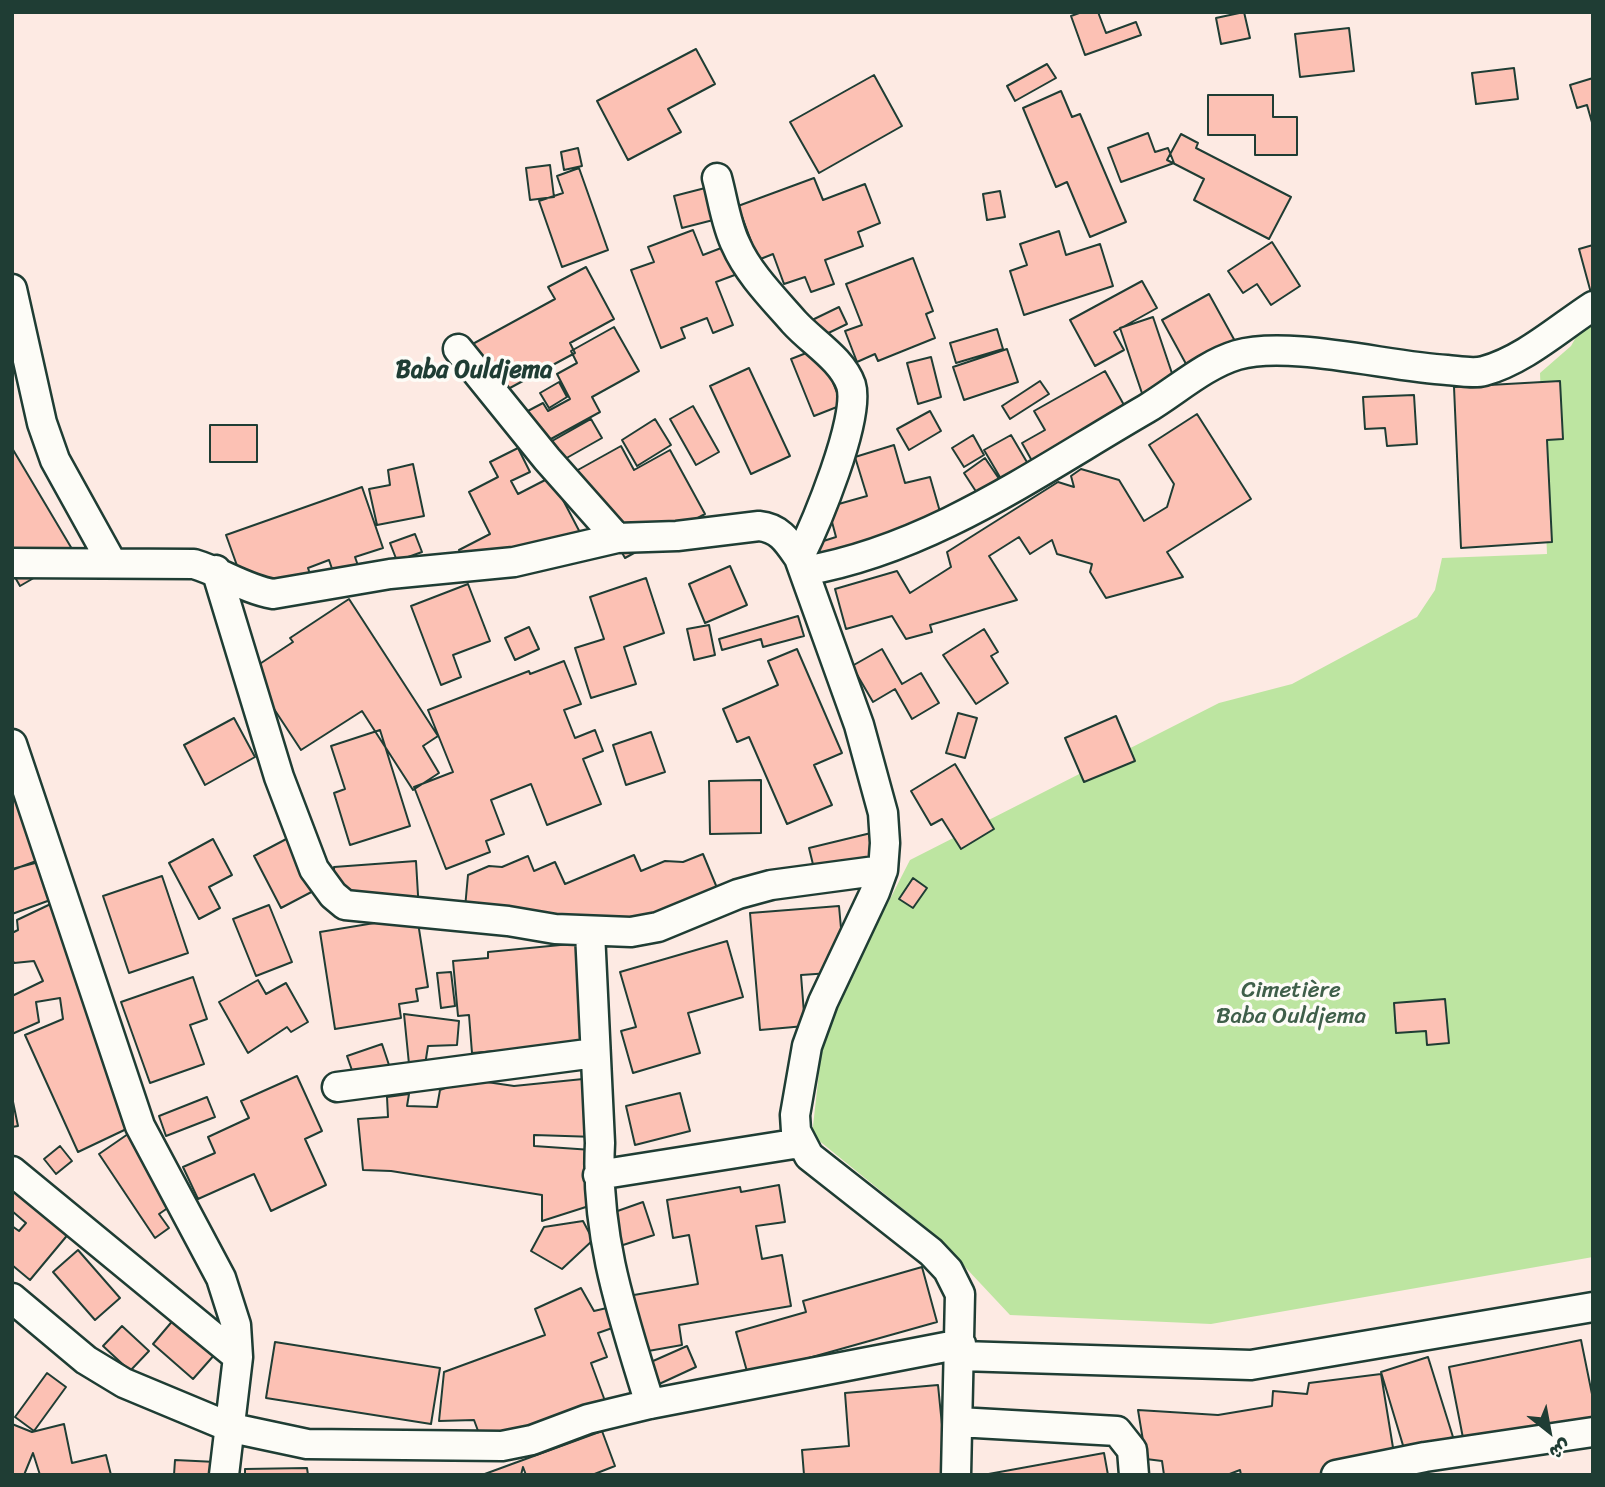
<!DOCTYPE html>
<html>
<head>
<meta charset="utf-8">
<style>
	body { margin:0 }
	#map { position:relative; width:1605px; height:1487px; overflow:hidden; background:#fdeae3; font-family:Sriracha,"Playpen Sans Arabic",sans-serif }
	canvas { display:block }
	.frame { position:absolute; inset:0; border:14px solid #1f3d34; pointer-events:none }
	.north { position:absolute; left:1514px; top:1396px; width:70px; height:70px; -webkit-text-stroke:5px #fdfcf7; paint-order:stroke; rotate:149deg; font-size:19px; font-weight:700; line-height:28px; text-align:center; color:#1f3d34 }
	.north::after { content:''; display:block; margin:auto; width:24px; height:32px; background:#1f3d34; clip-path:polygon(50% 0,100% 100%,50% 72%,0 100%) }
</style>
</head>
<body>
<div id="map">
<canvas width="1605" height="1487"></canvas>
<div class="frame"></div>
<div class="north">ش</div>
</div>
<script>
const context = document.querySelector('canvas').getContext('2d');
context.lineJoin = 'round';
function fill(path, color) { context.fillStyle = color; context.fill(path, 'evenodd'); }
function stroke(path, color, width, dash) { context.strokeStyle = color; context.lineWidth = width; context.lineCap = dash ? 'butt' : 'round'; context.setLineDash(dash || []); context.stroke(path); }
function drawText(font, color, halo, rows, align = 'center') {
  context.font = font + ' Sriracha,sans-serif'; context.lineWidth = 7; context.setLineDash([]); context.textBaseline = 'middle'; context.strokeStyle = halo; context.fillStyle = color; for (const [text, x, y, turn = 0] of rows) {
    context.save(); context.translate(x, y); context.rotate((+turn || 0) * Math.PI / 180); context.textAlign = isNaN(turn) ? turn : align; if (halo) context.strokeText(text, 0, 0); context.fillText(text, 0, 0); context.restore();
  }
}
fill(new Path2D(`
	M1593 320V1257L1211 1324 1010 1315 935 1235 812 1135 824 1028 910 860 1219 703 1292 684 1417 617 1435 590 1442 558 1547 554 1540 373 1571 346 1584 323Z`), '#bde5a1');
const building = new Path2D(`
	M1082 12H1098L1106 33 1136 22 1141 35 1085 55 1071 16Z
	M1244 12 1250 38 1221 44 1216 18Z
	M1349 28 1354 71 1300 77 1295 34Z
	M696 49 715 84 668 109 681 132 628 160 597 101Z
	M1047 64 1056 78 1015 101 1007 86Z
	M1514 68 1518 99 1476 104 1472 73Z
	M874 75 902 126 819 173 790 122Z
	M1593 78V126L1587 105 1577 108 1570 85Z
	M1061 91 1072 117 1080 114 1126 222 1090 237 1067 182 1056 187 1023 108Z
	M1208 95H1273V117H1297V155H1255V135H1208Z
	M1148 133 1155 152 1168 148 1174 163 1121 182 1108 148Z
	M1181 134 1198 143 1196 148 1291 197 1269 239 1194 200 1204 179 1167 160Z
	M578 148 582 166 564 170 561 152Z
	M550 165 554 197 530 200 526 168Z
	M579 168 608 250 562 267 539 201 563 193 557 176Z
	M814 178 823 200 865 184 880 223 858 232 863 246 825 260 834 284 811 292 805 277 784 284 773 254 758 260 738 206Z
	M713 186 721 218 682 228 674 196Z
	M1000 191 1005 217 987 220 983 194Z
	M693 230 703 255 729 245 740 273 716 282 733 325 713 333 707 318 681 328 685 338 661 348 631 270 654 262 648 247Z
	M1059 231 1066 255 1100 244 1113 286 1024 315 1010 271 1027 265 1020 244Z
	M1272 242 1300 286 1271 305 1257 284 1243 293 1228 271Z
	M1593 245V293H1591L1579 249Z
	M913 258 933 311 926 314 935 338 878 361 875 354 857 362 845 331 862 325 846 284Z
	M586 267 614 319 570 343 575 353 495 396 469 346 555 299 548 287Z
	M1142 281 1157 308 1114 332 1124 350 1095 366 1070 320Z
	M1209 294 1241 352 1197 384 1162 320Z
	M839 307 847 324 816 339 808 322Z
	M1153 317 1182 403 1149 414 1120 328Z
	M614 327 639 371 592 397 600 412 540 445 522 414 543 403 548 411 570 399 557 374 577 363 571 351Z
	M997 329 1003 349 956 363 950 343Z
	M819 348 842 405 814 416 791 359Z
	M1007 349 1018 382 964 400 953 367Z
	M931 357 941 397 918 404 907 363Z
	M749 368 790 456 751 474 710 386Z
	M1105 371 1129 414 1041 477 1022 443 1045 430 1034 411Z
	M1040 381 1049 394 1010 419 1002 406Z
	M1560 381 1563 439 1547 440 1552 542 1461 548 1454 387Z
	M559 382 567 397 549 408 540 393Z
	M1414 395 1417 444 1387 446 1385 428 1365 429 1363 397Z
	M693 406 719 452 696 465 670 419Z
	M930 411 941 431 909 450 897 429Z
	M1197 414 1251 499 1167 552 1183 577 1106 598 1090 572 1092 564 1057 554 1052 540 1030 554 1019 537 989 556 1017 600 930 625 932 632 906 639 892 616 846 629 835 589 897 571 910 593 951 567 947 552 1058 482 1074 487 1071 476 1081 469 1119 480 1144 521 1167 507 1174 484 1149 445Z
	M591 419 602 438 556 464 545 445Z
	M655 419 671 445 637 466 622 440Z
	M210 425H257V462H210Z
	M973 435 984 455 964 467 952 448Z
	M1011 435 1031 469 1004 484 984 450Z
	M894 445 905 483 930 477 945 529 820 565 814 544 836 537 828 507 867 496 855 457Z
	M621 446 634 470 670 450 705 514 625 558 576 471Z
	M12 448 75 554 20 586 12 572Z
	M518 448 530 472 511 481 518 494 551 477 585 542 472 575 459 550 490 534 469 492 498 477 490 462Z
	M985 458 1010 495 988 510 964 473Z
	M413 464 424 516 377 525 369 489 390 485 388 470Z
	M362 487 383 548 355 557 363 580 339 589 329 560 308 568 315 589 277 603 268 577 244 585 226 535Z
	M415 534 422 552 397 561 390 543Z
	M730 566 747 605 705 623 689 584Z
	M646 578 664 633 624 647 636 684 591 698 575 648 604 639 590 597Z
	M468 584 490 641 453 655 461 677 441 685 411 606Z
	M349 599 438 736 423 746 439 773 413 790 362 711 301 750 249 671 293 642 290 638Z
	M798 616 804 636 763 647 761 639 722 650 719 639Z
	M709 625 715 655 694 660 687 629Z
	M529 627 539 649 515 660 505 638Z
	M984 629 998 652 991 656 1008 683 976 704 943 655Z
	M797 649 842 753 814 765 832 805 787 824 749 737 737 742 723 709 778 685 768 661Z
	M882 649 902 684 921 673 939 703 912 719 895 689 873 702 852 666Z
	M564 661 581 704 564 710 575 738 595 730 603 751 583 759 601 804 547 825 531 784 491 800 504 834 486 841 490 852 446 869 414 787 453 772 428 710 529 671 530 674Z
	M958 713 977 718 965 758 946 753Z
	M1116 716 1135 761 1084 782 1065 738Z
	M234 718 255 757 205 785 184 745Z
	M380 730 410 826 350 845 334 793 345 789 331 746Z
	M651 732 665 772 626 785 613 745Z
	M955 764 994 829 961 849 942 819 931 825 911 791Z
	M12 780 39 862 12 869Z
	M761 780V833L710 834 709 781Z
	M871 833 880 870 818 885 809 848Z
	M292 836 319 888 281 908 254 856Z
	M213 839 232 875 209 887 220 908 199 919 169 863Z
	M703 854 722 900 597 929 464 919 468 875 489 866 502 867 528 856 534 871 555 862 565 884 634 855 641 871 665 861 683 862Z
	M39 860 53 899 12 914V870Z
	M416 861 419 912 335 900 334 867Z
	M162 876 188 953 129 973 103 896Z
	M913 878 927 888 913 908 899 899Z
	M57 901 137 1124 78 1152 25 1035 63 1019 60 998 36 1002 39 1022 12 1034V996L43 981 34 961 14 963 12 959V933L18 930 17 920Z
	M269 905 292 962 256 976 233 919Z
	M839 906 845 972 801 975 805 1026 760 1030 750 913Z
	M417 916 428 987 416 989 418 1001 399 1004 401 1018 335 1029 320 932Z
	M727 941 743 997 688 1013 700 1053 633 1073 621 1031 636 1027 620 972Z
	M581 943 592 1054 497 1063 496 1051 472 1053 469 1015 458 1016 453 961 488 958V952Z
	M451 972 455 1006 441 1008 437 973Z
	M193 977 207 1019 190 1025 204 1064 150 1083 121 1002Z
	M258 980 266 994 286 983 308 1022 291 1032 287 1027 248 1053 219 1002Z
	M1445 999 1449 1043 1427 1045 1426 1031 1396 1033 1394 1003Z
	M404 1014 459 1021 457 1045 428 1046 425 1065 409 1064Z
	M382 1044 389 1065 354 1076 347 1056Z
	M297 1076 322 1131 305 1139 326 1185 271 1211 254 1174 198 1199 183 1167 215 1153 208 1137 249 1118 241 1101Z
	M593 1078 596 1137 534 1135V1146L592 1150 589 1206 542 1221V1195L391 1171 363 1170 358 1119 388 1117 387 1097 409 1094 407 1106 437 1107 440 1090 458 1083 480 1081 514 1086Z
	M680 1093 690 1131 635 1145 626 1106Z
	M12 1097 18 1126 12 1127Z
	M207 1097 215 1117 166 1136 159 1116Z
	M128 1134 175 1203 159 1214 169 1228 155 1238 99 1154Z
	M60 1146 72 1161 56 1174 44 1159Z
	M779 1185 785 1222 756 1226 762 1259 782 1255 791 1306 679 1325 682 1345 637 1353 628 1296 698 1284 689 1235 673 1238 667 1200 740 1187 741 1192Z
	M12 1186 70 1232 30 1280 12 1265V1226L19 1231 26 1223 12 1211Z
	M643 1202 654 1235 620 1246 609 1214Z
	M583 1221 593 1240 562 1269 531 1251 544 1227Z
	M78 1250 120 1298 95 1320 53 1272Z
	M922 1267 937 1322 748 1375 736 1332 806 1312 803 1301Z
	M581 1288 594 1311 611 1307 618 1326 598 1333 607 1357 591 1363 605 1401 484 1447 474 1420 439 1421 444 1372 545 1335 535 1309Z
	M175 1318 216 1353 193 1379 153 1344Z
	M122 1326 149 1351 130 1371 103 1346Z
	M1581 1340 1593 1399V1417L1466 1453 1449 1367Z
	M275 1342 440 1368 431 1424 266 1398Z
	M687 1346 696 1367 644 1391 635 1369Z
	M1428 1357 1453 1437 1405 1452 1381 1372Z
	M47 1373 66 1387 34 1431 15 1417Z
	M1381 1374 1396 1466 1348 1475H1241L1240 1470 1227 1475H1164L1162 1461 1146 1459 1138 1410 1218 1415 1272 1406 1273 1391 1307 1394 1309 1383Z
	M938 1385 947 1475H804L802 1450 849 1446 845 1393Z
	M12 1424 32 1432 64 1424 72 1463 106 1455 111 1475H40L33 1453 24 1475H12Z
	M602 1431 615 1466 592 1475H526L523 1467 521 1475H482Z
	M1104 1453 1108 1475H983Z
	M175 1460 216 1462 215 1475H174Z
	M307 1468 308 1475H245V1469Z`);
fill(building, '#fcc1b4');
stroke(building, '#1f3d34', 2);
const street = new Path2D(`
	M717 178C723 200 726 225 736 245 748 273 774 299 794 322 812 342 842 359 851 385 861 418 815 526 799 558
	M12 289 42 423 55 460 112 563
	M458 349 547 459 617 538
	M12 563 194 564C221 572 245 589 273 594L390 574 514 562 617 538 677 536 759 526C780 528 788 542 799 558L859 725 883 813 885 843 883 870 875 892 823 1002 807 1046 795 1115 796 1131 809 1156 931 1252 948 1270 960 1294 956 1475
	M216 570 279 777 314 869 333 895 345 905 508 921 555 929 631 932 658 927 738 894 771 885 883 870
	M804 571C931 549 1037 472 1146 409 1176 391 1204 365 1237 355 1289 340 1390 367 1447 370 1459 371 1473 374 1484 371 1524 360 1559 328 1593 306
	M12 744 140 1126 221 1278 236 1325 238 1357 224 1475
	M590 932 600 1143C595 1237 623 1316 650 1404
	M337 1087 595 1053
	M12 1171 238 1357
	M598 1175 800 1143
	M12 1298 86 1360 124 1383 232 1428 307 1444 502 1446 532 1440 588 1419 650 1404 961 1344
	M961 1356 1251 1365 1593 1307
	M958 1422 1117 1431 1132 1450 1134 1475
	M1336 1475 1425 1457 1593 1432`);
stroke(street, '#1f3d34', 33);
stroke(street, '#fdfcf7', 28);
drawText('23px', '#3f5f4a', '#fdfcf7', [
	["Cimetière",1291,991],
	["Baba Ouldjema",1291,1017]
]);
drawText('bold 24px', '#1f3d34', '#fdfcf7', [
	["Baba Ouldjema",474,371]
]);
</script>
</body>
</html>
